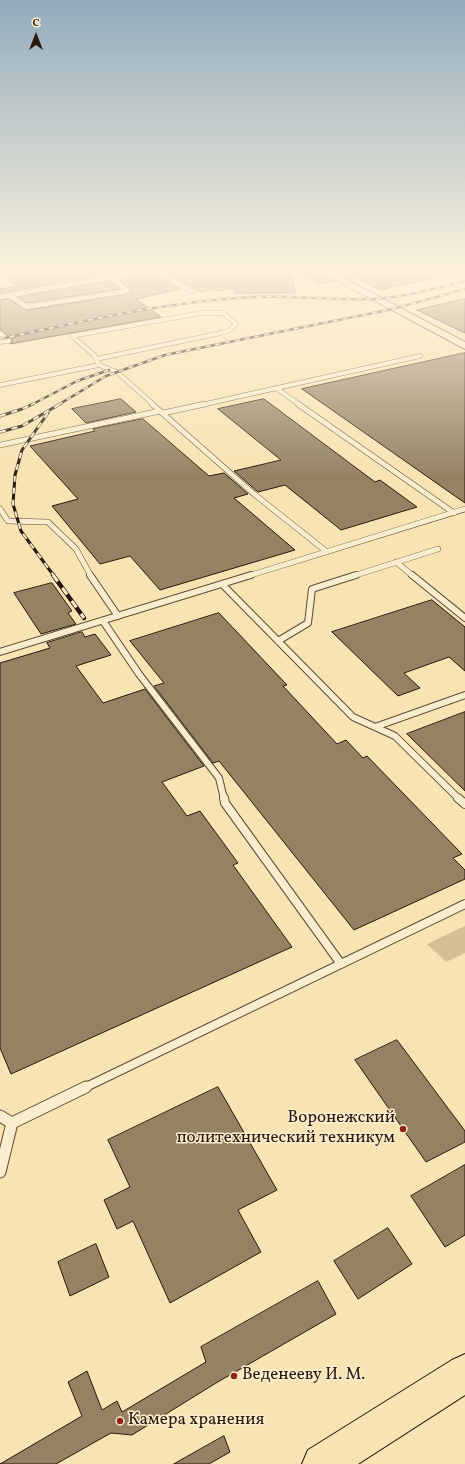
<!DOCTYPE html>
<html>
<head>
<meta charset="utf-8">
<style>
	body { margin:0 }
	#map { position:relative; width:465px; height:1464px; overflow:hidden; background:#f8e3b2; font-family:Vollkorn,serif }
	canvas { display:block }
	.north { position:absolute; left:16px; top:16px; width:40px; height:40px; -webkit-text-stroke:3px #faedcd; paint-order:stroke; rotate:0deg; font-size:11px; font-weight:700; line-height:16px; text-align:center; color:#29180e }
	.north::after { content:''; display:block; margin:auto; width:14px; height:18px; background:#29180e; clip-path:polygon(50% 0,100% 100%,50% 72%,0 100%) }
</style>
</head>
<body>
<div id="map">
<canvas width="465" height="1464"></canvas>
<div class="north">С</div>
</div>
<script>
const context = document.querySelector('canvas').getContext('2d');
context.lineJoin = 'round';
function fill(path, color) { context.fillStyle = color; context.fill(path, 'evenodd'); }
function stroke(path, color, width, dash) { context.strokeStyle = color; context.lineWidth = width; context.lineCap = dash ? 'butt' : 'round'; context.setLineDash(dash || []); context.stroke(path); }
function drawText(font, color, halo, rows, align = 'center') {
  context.font = font + ' Vollkorn,serif'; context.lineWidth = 3; context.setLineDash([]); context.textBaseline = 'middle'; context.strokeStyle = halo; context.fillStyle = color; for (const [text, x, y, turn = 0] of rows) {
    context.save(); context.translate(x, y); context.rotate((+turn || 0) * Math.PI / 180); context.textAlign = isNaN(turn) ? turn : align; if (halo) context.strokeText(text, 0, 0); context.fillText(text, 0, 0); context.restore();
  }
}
fill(new Path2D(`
	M465 926V953L446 962 427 944Z`), '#d5c096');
const building = new Path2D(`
	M0 272H72L75 274 86 272H121L0 293V289L17 286Z
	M146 272H155L156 275 180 289 136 299 161 317 10 344 12 342V339L0 330V300L9 299 27 310 129 294 131 292V290L120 280 144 275Z
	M165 272H255V277L280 272H292L295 293H234V288L218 291 215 289 201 292Z
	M299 272H320L335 281 321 284Z
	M336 272H432V278L380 290 351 275V279H349Z
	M110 281 120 289 27 303 18 297Z
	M465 299V333L417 310Z
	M465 353V503L302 389Z
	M121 399 136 412 86 423 72 409Z
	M264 399 375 482 380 480 417 507 341 530 285 485 258 492 234 471 281 460 218 409Z
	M143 419 209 476 224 473 248 494 234 498 295 550 160 590 130 556 100 564 52 506 78 499 30 446 95 431 93 429Z
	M52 583 72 611 68 613 76 624 41 634 14 593Z
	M432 600 465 627V671L449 657 404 673 420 688 398 696 332 632Z
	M219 613 287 685 283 686 337 744 346 740 363 758 367 756 462 854 453 858 465 870V879L354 930 219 761 213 763 154 686 164 683 130 641Z
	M82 632 85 637 95 634 111 655 76 666 103 703 145 689 204 766 162 782 187 816 200 811 238 863 233 865 292 947 11 1074 0 1048V663L50 648 47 643Z
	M465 712V791L407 734Z
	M397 1040 465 1131V1142L426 1162 355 1060Z
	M218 1087 277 1190 238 1210 261 1252 170 1303 133 1221 117 1229 104 1200 130 1187 108 1140Z
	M465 1165V1235L445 1247 411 1196Z
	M388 1228 412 1264 358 1299 334 1261Z
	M96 1244 109 1277 70 1296 58 1262Z
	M318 1281 336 1314 216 1383 132 1435 111 1433 56 1464H0L82 1416 68 1382 87 1371 102 1410 117 1401 122 1412 206 1362 201 1347Z
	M224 1436 230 1452 209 1464H174Z`);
fill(building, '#958263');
stroke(building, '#29180e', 1);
const serviceFar4 = new Path2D(`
	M158 272 192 292
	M9 295 26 307 128 291 112 278
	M0 297 143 272
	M201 313H223L236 324 230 330 221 333 96 359 94 355 72 336Z
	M0 333 9 341 0 342
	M96 359 99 365 117 372 154 405
	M0 385 99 365
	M276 388 300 405
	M201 405 420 356`);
const serviceFar3 = new Path2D(`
	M152 404 254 494 327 552
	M298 404 454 513
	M163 413 205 404
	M0 445 160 411
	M0 509 8 521 48 522 76 549 91 576
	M396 562 413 576
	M248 576 465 509
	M353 576 438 549`);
const serviceFar2 = new Path2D(`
	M90 575 118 616
	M412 575 465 618
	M222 584 353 717 395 736 459 799
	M103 621 139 674 219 778 224 799
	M278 641 308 623 312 589 356 575
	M0 652 251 575
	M375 727 465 695`);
const serviceFar1 = new Path2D(`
	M224 798 225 803 341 964
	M458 798 465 804
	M84 1088 465 904`);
const service = new Path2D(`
	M0 1116 12 1123 86 1087
	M0 1172 12 1123`);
const tertiary = new Path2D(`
	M321 272H332L465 342V349Z`);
const primary = new Path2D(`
	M465 1354V1395L358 1464H302L308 1450 452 1360Z`);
stroke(serviceFar4, '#5d4b37', 5);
stroke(serviceFar3, '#5d4b37', 6);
stroke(serviceFar2, '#5d4b37', 8);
stroke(serviceFar1, '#5d4b37', 10);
stroke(service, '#5d4b37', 13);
stroke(tertiary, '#5d4b37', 2);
stroke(primary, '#29180e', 2);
stroke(serviceFar4, '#faedcd', 4);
stroke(serviceFar3, '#faedcd', 5);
stroke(serviceFar2, '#faedcd', 6);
stroke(serviceFar1, '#faedcd', 8);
stroke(service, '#faedcd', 11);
fill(tertiary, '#faedcd');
fill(primary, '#f8e3b2');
const railFar2 = new Path2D(`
	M0 339C84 321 169 301 254 297 294 295 333 301 373 299 404 297 435 289 465 281
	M31 405 77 381 109 370
	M58 405 106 376 165 355 393 309 465 289`);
const railFar1 = new Path2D(`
	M48 413 22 450 15 475 13 504 21 531 54 576
	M0 416 22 409 33 404
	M0 432 22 426 60 404`);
const rail = new Path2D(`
	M53 575 84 618`);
stroke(railFar2, '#29180e', 2.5);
stroke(railFar1, '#29180e', 3);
stroke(rail, '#29180e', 4.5);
stroke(railFar2, '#faedcd', 1.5, [5]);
stroke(railFar1, '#faedcd', 2, [6]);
stroke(rail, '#faedcd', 3, [8]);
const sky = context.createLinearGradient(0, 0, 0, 477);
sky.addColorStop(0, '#92abbc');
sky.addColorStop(0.57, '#fcf2dc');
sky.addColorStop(1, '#fcf2dc00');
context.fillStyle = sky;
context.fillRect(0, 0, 465, 477);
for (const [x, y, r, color] of [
	[403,1129,4,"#8f2418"],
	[234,1376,4,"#8f2418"],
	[120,1421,4,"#8f2418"]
]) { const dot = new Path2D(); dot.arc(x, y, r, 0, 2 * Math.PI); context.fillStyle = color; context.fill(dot); stroke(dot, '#faedcd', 1.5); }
drawText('17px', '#29180e', '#faedcd', [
	["Воронежский",395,1119,"right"],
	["политехнический техникум",395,1139,"right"],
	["Веденееву И. М.",242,1376],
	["Камера хранения",128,1421]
], 'left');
</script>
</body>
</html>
